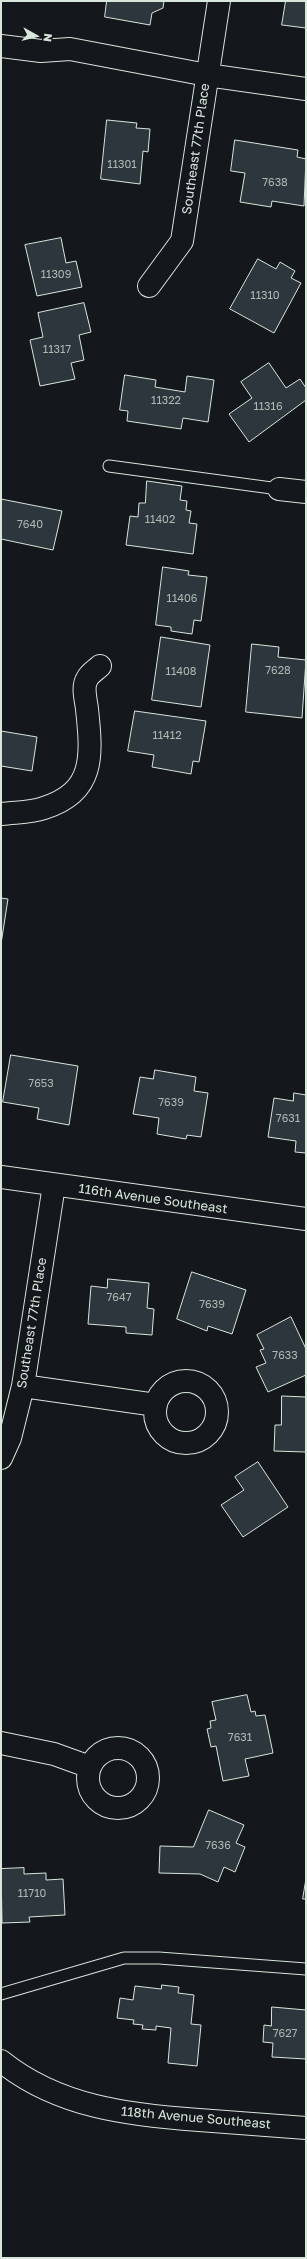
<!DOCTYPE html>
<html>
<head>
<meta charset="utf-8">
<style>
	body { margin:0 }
	#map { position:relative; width:307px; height:2259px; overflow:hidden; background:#14181c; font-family:"Golos Text",sans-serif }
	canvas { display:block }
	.frame { position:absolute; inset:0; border:2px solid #d8e6dc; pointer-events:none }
	.north { position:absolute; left:16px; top:16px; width:40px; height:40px; -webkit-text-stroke:3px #14181c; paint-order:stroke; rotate:98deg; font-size:11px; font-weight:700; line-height:16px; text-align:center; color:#d8e6dc }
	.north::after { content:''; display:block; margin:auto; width:14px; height:18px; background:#d8e6dc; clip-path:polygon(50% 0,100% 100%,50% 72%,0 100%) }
</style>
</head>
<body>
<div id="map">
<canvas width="307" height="2259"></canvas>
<div class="frame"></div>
<div class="north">N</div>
</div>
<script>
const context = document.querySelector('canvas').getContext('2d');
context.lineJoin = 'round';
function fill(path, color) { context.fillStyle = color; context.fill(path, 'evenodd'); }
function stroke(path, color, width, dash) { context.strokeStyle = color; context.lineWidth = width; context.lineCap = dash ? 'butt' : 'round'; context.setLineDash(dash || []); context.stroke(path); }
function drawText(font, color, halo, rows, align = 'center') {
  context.font = font + ' "Golos Text",sans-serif'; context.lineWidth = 3; context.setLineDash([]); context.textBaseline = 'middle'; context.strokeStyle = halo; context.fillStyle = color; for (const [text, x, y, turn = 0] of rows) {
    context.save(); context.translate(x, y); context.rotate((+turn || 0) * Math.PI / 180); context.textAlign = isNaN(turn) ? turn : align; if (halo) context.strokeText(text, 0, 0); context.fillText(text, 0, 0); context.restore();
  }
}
const building = new Path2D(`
	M107 1H164L163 8 152 13 150 25 105 17Z
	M286 1H306V28L282 25Z
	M107 120 137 123 136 128 150 129 148 152 143 151 140 184 101 179Z
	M235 140 298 150 297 157 306 159 304 206 272 201 271 207 240 202 245 173 231 171Z
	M61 238 66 263 76 261 82 287 37 296 25 245Z
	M258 259 276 269 280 262 295 271 291 278 301 283 274 333 230 309Z
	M84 303 91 332 79 335 84 360 71 363 75 379 40 386 30 340 43 337 38 313Z
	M269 363 286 388 300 379 306 388V400L249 442 229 414 252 398 241 382Z
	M125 375 156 380 155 387 185 392 187 376 214 380 208 422 183 418 181 429 127 421 128 411 120 410Z
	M147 481 182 486 180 500 187 501 186 510 191 511 189 523 197 524 193 554 126 545 130 516 138 517 139 503H145Z
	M1 499 62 511 53 550 1 539Z
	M163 567 189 571 188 575 207 577 201 621 194 620 192 634 171 631V627L156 625Z
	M161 637 210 645 201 707 152 700Z
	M252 644 279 647 278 657 306 660 302 718 246 712Z
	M135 711 206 721 199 762 193 761 191 774 152 767 154 755 128 751Z
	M1 731 37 737 32 771 1 766Z
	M1 898 8 899 1 944Z
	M11 1055 78 1066 69 1125 37 1119 39 1108 3 1102Z
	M155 1070 196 1077 194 1091 208 1093 201 1137 187 1135 186 1139 157 1134 159 1118 133 1114 140 1077 153 1079Z
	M294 1093 306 1095V1153L295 1152 296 1141 268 1137 274 1098 293 1101Z
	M192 1272 246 1290 232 1334 208 1326 207 1331 177 1319Z
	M108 1279 149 1283 147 1308 154 1309 152 1335 126 1333V1327L88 1324 91 1286 107 1288Z
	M291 1317 306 1349V1375L268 1392 256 1367 266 1363 260 1350 264 1349 257 1335Z
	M282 1396 306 1397V1452L274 1451 275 1425H281Z
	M258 1462 288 1507 243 1537 221 1505 244 1490 235 1477Z
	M247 1695 251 1712 255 1711 256 1716 265 1715 273 1753 245 1759 249 1776 223 1781 216 1746 211 1747 207 1729 211 1728 210 1721 216 1720 212 1702Z
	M209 1810 244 1825 236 1843 245 1847 235 1872 224 1867 218 1882 200 1874 159 1873 160 1846 193 1847Z
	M24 1868V1874L46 1873V1880L63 1879 65 1915 29 1917 30 1922 2 1923 1 1869Z
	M306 1879V1899H303Z
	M162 1985 179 1987 178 1993 194 1995 191 2024 201 2025 197 2066 168 2063 171 2028 156 2026V2030L142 2029 143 2025 133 2024 134 2020 117 2018 120 1998 133 2000 135 1986 161 1989Z
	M272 2007 306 2010V2059L272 2057 273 2043 263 2042 264 2025 271 2026Z`);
fill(building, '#2c363c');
stroke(building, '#d8e6dc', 1);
const lane = new Path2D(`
	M109 466 279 489
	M1 1994 124 1958H159L306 1969`);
const street = new Path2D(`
	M1 46 41 51 70 49 207 75 306 89
	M149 286 182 241 219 1
	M279 489 306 492
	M1 814C15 812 31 813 44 808 95 792 92 756 87 709 86 700 82 687 87 679 90 673 96 670 100 666
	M155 1412a31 31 0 1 1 62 0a31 31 0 1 1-62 0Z
	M23 1386 156 1405
	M1 1458 10 1438 23 1386 54 1185
	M1 1743 54 1754 90 1767
	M88 1778a30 30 0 1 1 60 0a30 30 0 1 1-60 0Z
	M1 2061C58 2107 129 2115 199 2120 235 2123 270 2125 306 2128`);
const secondary = new Path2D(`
	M1 1177 306 1219`);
stroke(lane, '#d8e6dc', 13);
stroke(street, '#d8e6dc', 24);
stroke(secondary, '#d8e6dc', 24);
stroke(lane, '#14181c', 11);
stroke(street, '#14181c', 22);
stroke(secondary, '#14181c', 22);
drawText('11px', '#adbab4', null, [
	["11301",122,165],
	["7638",275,183],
	["11309",56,275],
	["11310",265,296],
	["11317",57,350],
	["11322",166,401],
	["11316",268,407],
	["11402",160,520],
	["7640",30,525],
	["11406",182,599],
	["7628",278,671],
	["11408",181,672],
	["11412",167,736],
	["7653",41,1084],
	["7639",171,1103],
	["7631",288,1119],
	["7647",119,1298],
	["7639",212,1305],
	["7633",285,1356],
	["7631",240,1738],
	["7636",218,1846],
	["11710",32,1894],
	["7627",285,2034]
]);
drawText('13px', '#d8e6dc', '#14181c', [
	["Southeast 77th Place",196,149,-82],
	["116th Avenue Southeast",153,1199,8],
	["Southeast 77th Place",32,1323,-81],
	["118th Avenue Southeast",196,2118,5]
]);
</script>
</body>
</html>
